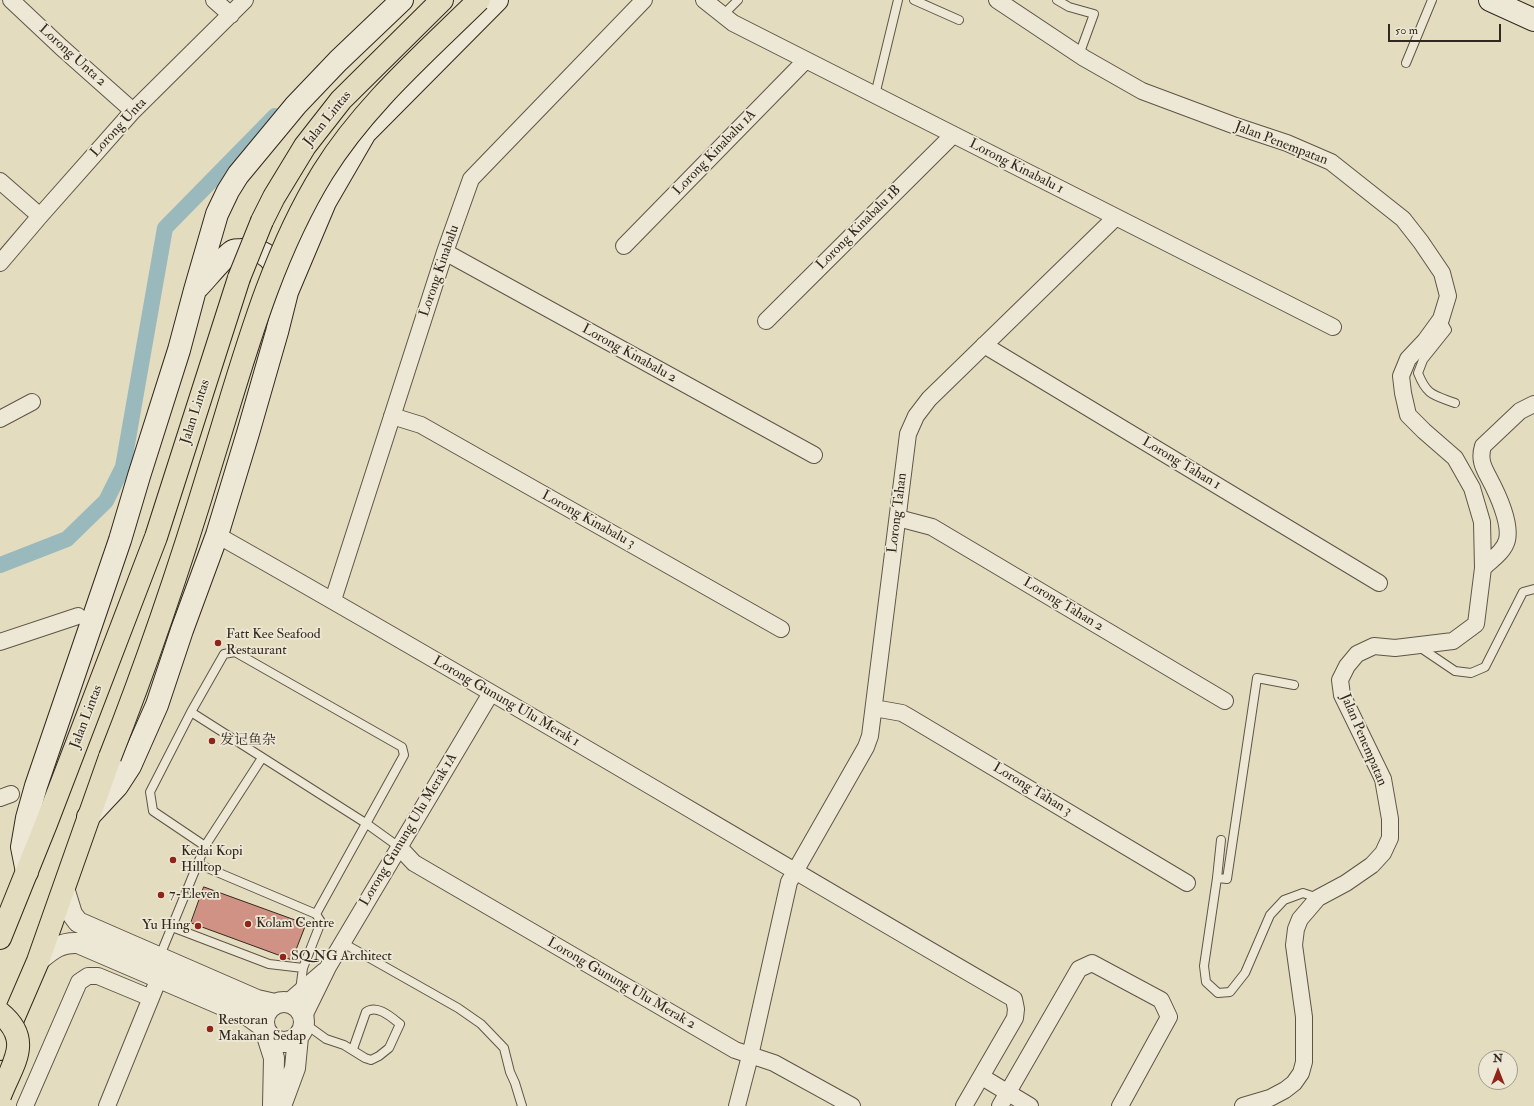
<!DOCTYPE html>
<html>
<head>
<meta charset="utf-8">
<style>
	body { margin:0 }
	#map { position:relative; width:1534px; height:1106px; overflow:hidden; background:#e4dcbf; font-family:"IM FELL Double Pica",serif }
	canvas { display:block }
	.north { position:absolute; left:1478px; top:1050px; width:40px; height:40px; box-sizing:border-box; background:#ede8d5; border:1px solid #a29b8b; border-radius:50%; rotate:0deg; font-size:11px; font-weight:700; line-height:16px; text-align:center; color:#32281d }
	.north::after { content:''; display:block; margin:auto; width:14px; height:18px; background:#8f2418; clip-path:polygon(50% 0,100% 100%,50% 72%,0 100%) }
	.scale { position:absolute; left:1388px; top:24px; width:113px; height:18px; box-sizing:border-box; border:2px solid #32281d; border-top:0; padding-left:5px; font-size:12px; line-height:14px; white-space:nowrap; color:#32281d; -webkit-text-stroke:3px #ede8d5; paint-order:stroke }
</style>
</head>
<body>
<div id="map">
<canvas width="1534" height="1106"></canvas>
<div class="north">N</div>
<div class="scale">50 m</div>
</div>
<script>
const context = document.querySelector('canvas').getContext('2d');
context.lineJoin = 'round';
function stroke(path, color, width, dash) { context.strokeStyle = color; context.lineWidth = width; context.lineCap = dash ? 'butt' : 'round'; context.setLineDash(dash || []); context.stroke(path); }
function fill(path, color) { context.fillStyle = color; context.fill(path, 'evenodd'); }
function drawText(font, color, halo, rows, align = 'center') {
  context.font = font + ' "IM FELL Double Pica","Noto Serif SC",serif'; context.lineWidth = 3.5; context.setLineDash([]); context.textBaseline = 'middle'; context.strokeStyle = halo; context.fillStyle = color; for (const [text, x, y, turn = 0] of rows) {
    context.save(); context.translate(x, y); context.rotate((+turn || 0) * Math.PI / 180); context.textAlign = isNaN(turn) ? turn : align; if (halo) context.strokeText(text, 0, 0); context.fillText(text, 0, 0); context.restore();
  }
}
stroke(new Path2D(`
	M0 565 67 539 106 501 123 467 165 228 275 116`), '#9ab9bd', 16);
const building = new Path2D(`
	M204 887 306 924 292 960 191 923Z`);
fill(building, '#cf9284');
stroke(building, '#32281d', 1);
const service = new Path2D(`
	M914 0 959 20
	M1057 0 1069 7 1094 14 1079 55
	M722 16 738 0
	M1406 63 1432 0
	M875 95 898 0
	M1441 319 1447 330 1423 360 1418 373C1427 396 1434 395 1455 403
	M1418 646 1455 671 1471 673 1485 667 1523 592 1534 589
	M1294 685 1257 678 1227 879 1217 878 1204 966 1206 982 1218 993 1230 992 1245 973 1270 915 1284 900 1303 893 1318 898
	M191 712 367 824 399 847
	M205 846 153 811 150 792 191 712 224 654 235 652 402 747 404 755 316 914
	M198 864 316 914
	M1217 878 1221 840
	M172 927 269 964 303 968
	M343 943 458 1008 481 1024 504 1048 510 1072 515 1083 522 1106
	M159 958 205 846 262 758
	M300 990 303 968 321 922 316 914
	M304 1023 326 1039 344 1045 365 1058 371 1060 379 1056 389 1048 400 1024C391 1017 377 1004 366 1012L353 1049`);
const minor = new Path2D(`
	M11 0 61 47 133 111
	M214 0 231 15
	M704 0 733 23 1333 327
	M997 0 1084 58 1142 91 1233 125 1287 143 1331 162 1403 219 1421 242 1442 273 1448 296 1441 319 1425 341 1408 359 1401 376 1403 393 1408 415 1424 431 1455 458 1472 488 1482 522 1483 568 1476 624 1453 641 1395 648 1374 646 1357 654 1347 666 1340 680 1342 695 1383 779 1390 819V838L1383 853 1372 865 1346 883 1318 898 1300 919 1296 929 1294 945 1304 1017V1062L1301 1073 1294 1083 1285 1090 1270 1098 1243 1106
	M0 181 40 216
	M624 246 806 60
	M445 252 814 455
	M0 263 40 216 133 111 245 0
	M766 321 953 135
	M984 345 1379 583
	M392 416 421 425 781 629
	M0 419 32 402
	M898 518 932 527 1225 701
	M217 535C485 686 748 845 1014 999L1016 1009 1015 1018 964 1106
	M1483 568C1491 560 1504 552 1507 540 1511 523 1497 493 1489 478 1483 467 1479 459 1483 446L1520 411 1534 404
	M333 600 445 252 471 179 644 0
	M0 642 78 616
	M874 708 902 713 909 717 1187 883
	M0 798 11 794
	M399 847 414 863 735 1050 774 1063 852 1106
	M287 1003 324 971
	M303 1018 328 967 491 693
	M982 1077 1030 1106
	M25 1106 79 982 88 976H98L151 998
	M107 1106 159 978
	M737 1106 750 1056 789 882 866 747 870 736 908 434 916 416 929 399 1116 217
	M1000 1106 1079 969 1092 963 1161 1000 1169 1017 1120 1106`);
const tertiary = new Path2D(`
	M64 888 72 914 78 922 257 1000 275 1004
	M38 961C51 950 60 942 78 943L250 1017 264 1027
	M264 1022a20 20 0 1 1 40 0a20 20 0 1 1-40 0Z
	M266 1033 274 1058 273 1106
	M281 1106 295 1068 298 1037`);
const secondary = new Path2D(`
	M1490 0 1534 20
	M198 287C206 279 225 255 233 251 235 250 239 250 242 250 263 246 280 263 279 284
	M88 817 117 786 130 766 157 705 182 630 217 535 248 433 277 332 287 292 325 202 365 133 497 0
	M27 872 22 847 27 818 36 786 120 540 139 476 179 350 195 290 217 214 228 191 238 175 296 105 338 61 402 0`);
const trunk = new Path2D(`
	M262 221 274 197 305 146 341 100 442 0
	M0 938 46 824 156 537 239 278
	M0 1049 38 961 110 757`);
stroke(service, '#5e5546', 10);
stroke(minor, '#5e5546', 18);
stroke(tertiary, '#5e5546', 22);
stroke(secondary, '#32281d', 24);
stroke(trunk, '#32281d', 24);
stroke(service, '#ede8d5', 8);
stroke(minor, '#ede8d5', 16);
stroke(tertiary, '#ede8d5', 20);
stroke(secondary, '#ede8d5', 22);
stroke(trunk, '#e4dcbf', 22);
const trunkBridge = new Path2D(`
	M239 278 262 221
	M110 757C148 661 181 563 211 464 242 365 268 261 323 172 364 106 424 54 479 0
	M0 1013C34 1041 12 1064 0 1096`);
stroke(trunkBridge, '#32281d', 24, []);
stroke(trunkBridge, '#e4dcbf', 22);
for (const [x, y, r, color] of [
	[218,643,4,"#8f2418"],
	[212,741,4,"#8f2418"],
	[173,860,4,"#8f2418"],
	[161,895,4,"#8f2418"],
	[248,924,4,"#8f2418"],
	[198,926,4,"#8f2418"],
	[283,957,4,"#8f2418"],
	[210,1029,4,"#8f2418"]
]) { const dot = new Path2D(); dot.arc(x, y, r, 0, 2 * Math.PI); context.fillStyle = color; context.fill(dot); stroke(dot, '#ede8d5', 1.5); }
drawText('14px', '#32281d', '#ede8d5', [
	["Lorong Unta 2",72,56,42],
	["Jalan Lintas",328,119,-51],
	["Lorong Unta",119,128,-47],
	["Jalan Penempatan",1281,144,21],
	["Lorong Kinabalu 1A",715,153,-46],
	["Lorong Kinabalu 1",1016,167,27],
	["Lorong Kinabalu 1B",859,228,-45],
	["Lorong Kinabalu",440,271,-71],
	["Lorong Kinabalu 2",629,354,29],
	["Jalan Lintas",196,412,-72],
	["Lorong Tahan 1",1181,464,31],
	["Lorong Tahan",898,513,-83],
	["Lorong Kinabalu 3",588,520,29],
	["Lorong Tahan 2",1063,605,31],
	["Lorong Gunung Ulu Merak 1",506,702,30],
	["Jalan Lintas",87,717,-69],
	["Jalan Penempatan",1363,740,67],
	["Lorong Tahan 3",1032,790,31],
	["Lorong Gunung Ulu Merak 1A",409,830,-59],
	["Lorong Gunung Ulu Merak 2",621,984,30]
]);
drawText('14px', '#32281d', '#ede8d5', [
	["Fatt Kee Seafood",226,635],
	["Restaurant",226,651],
	["发记鱼杂",220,741],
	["Kedai Kopi",181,852],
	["Hilltop",181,868],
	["7-Eleven",169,895],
	["Kolam Centre",256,924],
	["Yu Hing",190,926,"right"],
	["SQ NG Architect",291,957],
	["Restoran",218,1021],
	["Makanan Sedap",218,1037]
], 'left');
</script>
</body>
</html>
